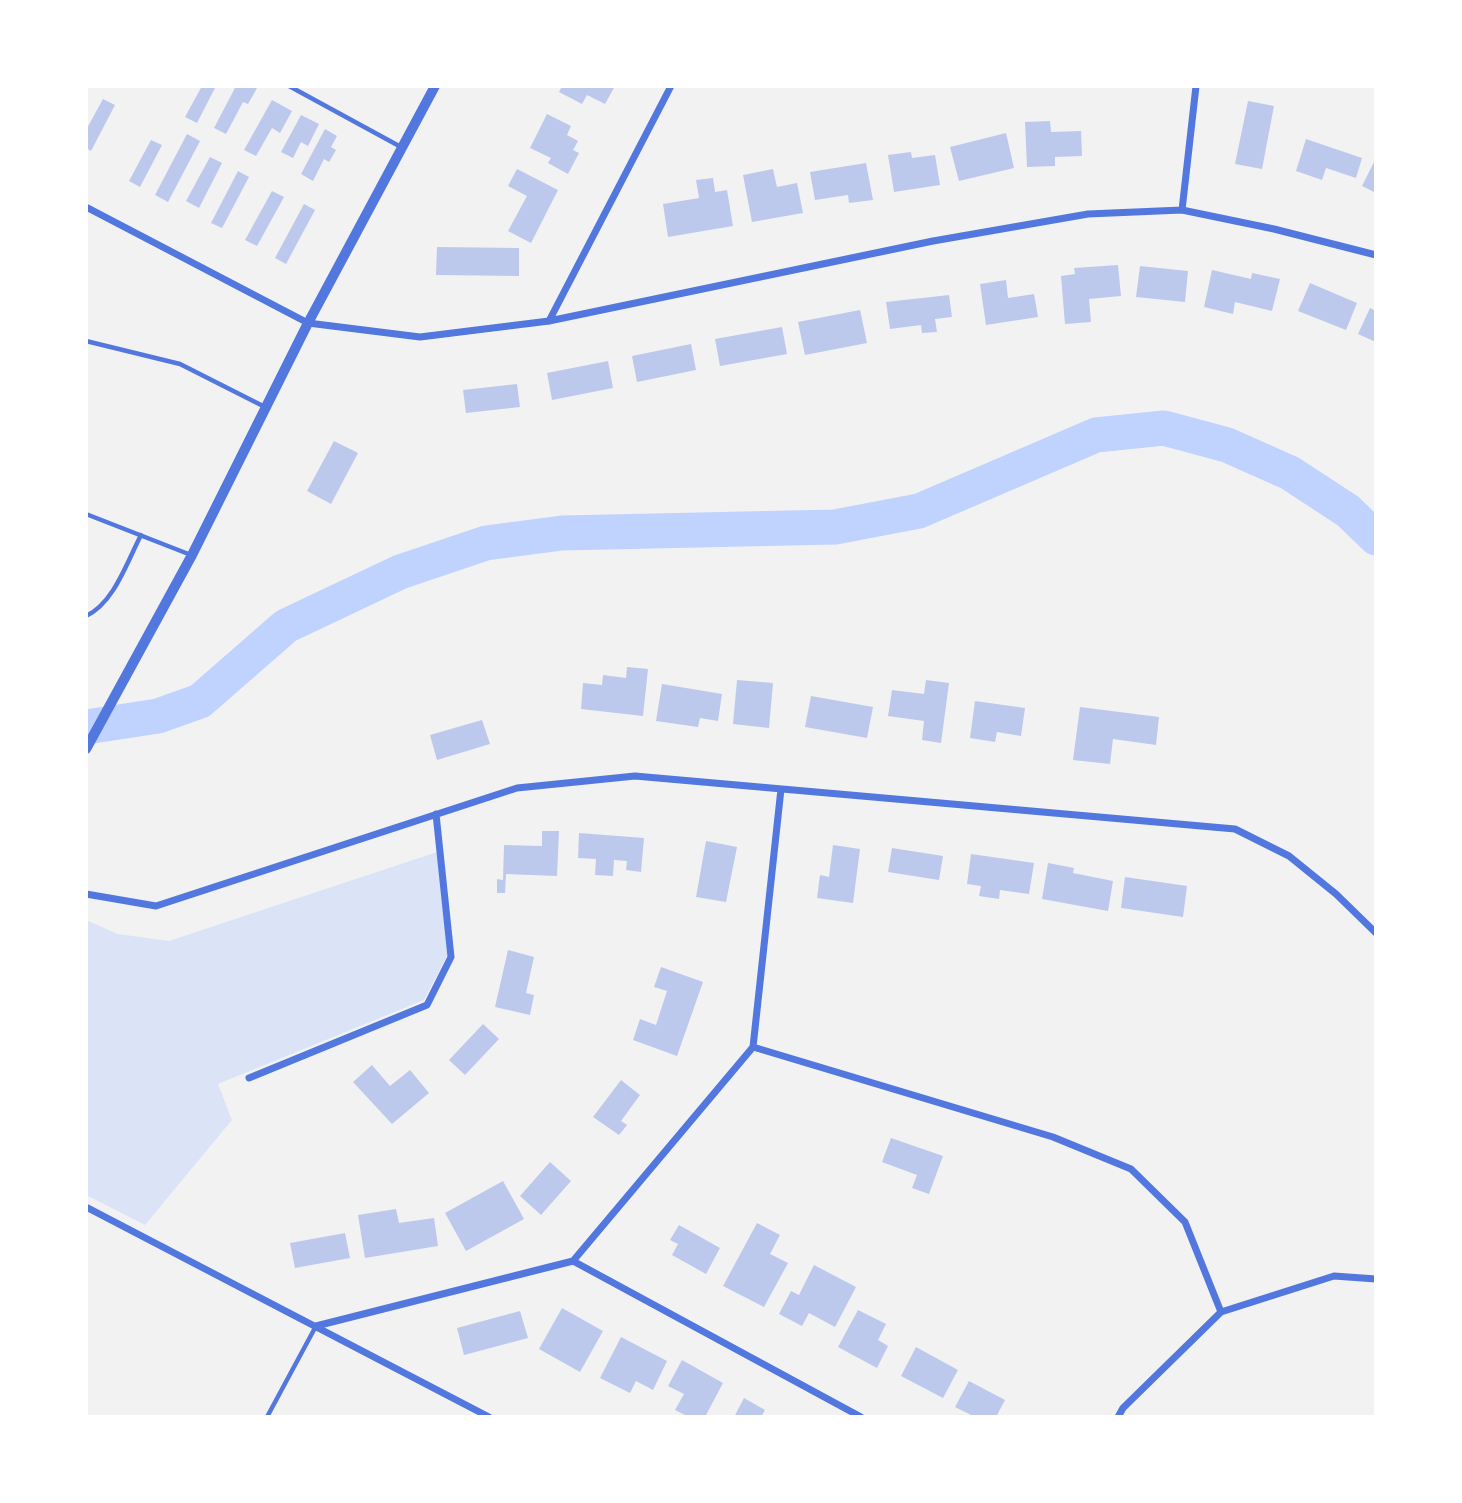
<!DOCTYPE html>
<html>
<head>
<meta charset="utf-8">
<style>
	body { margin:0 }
	#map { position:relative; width:1462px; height:1503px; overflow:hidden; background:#f2f2f2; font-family:"Noto Serif",serif }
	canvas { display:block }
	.frame { position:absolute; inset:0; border:88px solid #fff; pointer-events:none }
</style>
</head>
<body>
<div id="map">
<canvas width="1462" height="1503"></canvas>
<div class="frame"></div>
</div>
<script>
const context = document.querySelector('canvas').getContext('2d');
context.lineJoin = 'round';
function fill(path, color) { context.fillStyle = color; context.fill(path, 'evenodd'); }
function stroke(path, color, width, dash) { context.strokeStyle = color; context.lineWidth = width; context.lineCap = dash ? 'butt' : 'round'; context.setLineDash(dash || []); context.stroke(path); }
fill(new Path2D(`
	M437 852 448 954 424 1000 218 1084 232 1120 145 1225 86 1195V920L118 934 169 941Z`), '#dbe4f7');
stroke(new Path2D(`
	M86 727 158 716 200 701 286 626 400 572 486 543 562 533 835 527 919 511 1096 435 1164 428 1227 445 1290 473 1348 511 1376 538`), '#bfd3fe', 35);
fill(new Path2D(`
	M202 86H216L197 123 185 117Z
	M236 86 257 88 248 104 243 102 226 134 214 128Z
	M562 86H615L605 104 587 95 582 104 559 92Z
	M103 99 115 105 91 151 86 148V130Z
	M272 100 292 111 280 133 272 128 256 156 244 150Z
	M1248 101 1274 106 1262 169 1235 164Z
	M547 114 571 126 567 135 578 141 573 150 579 153 568 174 548 163 551 158 530 148Z
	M301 115 319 124 308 146 301 142 293 158 281 152Z
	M1050 121 1051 132 1081 131 1082 156 1055 157V166L1027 167 1025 122Z
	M325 129 337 136 331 147 336 150 329 162 324 159 313 181 301 174Z
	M1006 133 1014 168 959 181 950 147Z
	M187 134 200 141 168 202 155 195Z
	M1306 139 1362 158 1356 178 1326 168 1322 180 1296 171Z
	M151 140 162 145 140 187 129 181Z
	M911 152 912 158 935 155 940 185 894 192 888 155Z
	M210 157 222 163 199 208 186 201Z
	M1376 158V193L1362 186Z
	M866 163 873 200 849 203 848 195 815 200 810 172Z
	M517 169 558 190 531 243 508 231 527 196 508 186Z
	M773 169 777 187 797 183 803 213 752 222 743 175Z
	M238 171 249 177 222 228 211 223Z
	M713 178 715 192 727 190 733 226 668 237 663 204 699 198 696 180Z
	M272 191 284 197 257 246 245 240Z
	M304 204 315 210 286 264 275 258Z
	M437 247 519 248V276L436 275Z
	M1118 265 1121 296 1089 299 1091 322 1065 324 1061 276 1075 274 1074 268Z
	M1140 266 1188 271 1185 302 1136 297Z
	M1212 270 1251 279 1252 273 1280 279 1272 311 1235 302 1233 314 1204 307Z
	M1006 280 1008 298 1034 294 1038 317 986 325 980 284Z
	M1310 283 1357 303 1346 330 1298 311Z
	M949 295 952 317 935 319 937 332 922 333 921 325 890 329 886 302Z
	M1370 308 1376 311V342L1358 334Z
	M860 310 867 343 805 355 798 322Z
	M782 327 787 354 720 366 715 339Z
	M691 344 696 370 637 382 632 356Z
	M608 361 613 388 552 400 547 373Z
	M517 384 520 407 466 413 463 390Z
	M334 441 358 453 331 504 307 491Z
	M627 667 648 669 643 716 581 709 583 683 602 685 603 675 626 678Z
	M737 680 773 683 769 728 733 724Z
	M926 680 949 683 941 743 922 740 924 721 888 716 892 690 924 694Z
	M662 684 722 694 718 721 700 718 698 727 656 721Z
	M811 696 873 707 867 738 805 727Z
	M975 701 1025 708 1021 736 997 732 995 742 970 738Z
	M1080 707 1159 717 1156 745 1113 739 1110 764 1073 760Z
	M482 720 490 744 437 760 430 735Z
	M542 831H559L557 876 506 874 505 893H497V879L503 880 504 845 542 846Z
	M579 833 644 838 641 872 626 870 627 861 614 860 613 876 595 875 596 859 578 858Z
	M706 841 737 847 726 902 696 897Z
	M833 845 860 849 853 903 817 898 820 875 829 877Z
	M892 848 943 856 939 880 888 872Z
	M971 854 1034 863 1029 894 1000 890 999 899 979 896 981 886 967 884Z
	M1048 863 1074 868 1073 873 1113 881 1108 911 1042 899Z
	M1125 877 1187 886 1183 917 1121 908Z
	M508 950 534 957 526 993 534 995 530 1015 495 1007Z
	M661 967 703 982 677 1056 633 1040 640 1019 656 1025 667 991 654 987Z
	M483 1024 499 1039 465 1075 449 1060Z
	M372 1065 390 1086 410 1070 429 1093 392 1124 353 1082Z
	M621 1080 640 1095 621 1121 627 1125 619 1135 593 1117Z
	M891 1138 943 1156 929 1194 912 1188 917 1175 882 1162Z
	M550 1162 571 1181 541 1215 520 1196Z
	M503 1181 524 1219 466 1251 445 1213Z
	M396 1209 399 1223 434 1218 438 1246 365 1258 358 1215Z
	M757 1223 780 1235 770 1254 788 1263 764 1307 723 1286Z
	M679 1225 720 1248 706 1274 672 1255 678 1244 670 1240Z
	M345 1233 350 1258 295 1268 290 1243Z
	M814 1265 856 1287 835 1327 809 1313 802 1326 779 1314 791 1291 799 1295Z
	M562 1308 603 1331 580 1372 539 1349Z
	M858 1310 886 1324 878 1340 888 1346 877 1368 838 1347Z
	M520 1311 528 1338 464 1355 457 1328Z
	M621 1337 667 1361 653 1390 636 1381 630 1393 600 1378Z
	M916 1347 958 1370 943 1398 901 1376Z
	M682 1360 723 1383 705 1417H689L675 1410 684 1394 668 1386Z
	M969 1381 1005 1400 996 1417H975L955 1407Z
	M744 1398 765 1410 761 1417H734Z`), '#bdc9ec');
stroke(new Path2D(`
	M289 86 401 147
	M86 341 180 364 265 407
	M86 514 191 555
	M86 616C114 603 127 562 141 535
	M267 1417 316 1326`), '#5277de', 4.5);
stroke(new Path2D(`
	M86 207 308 323 420 337 549 321 933 241 1088 214 1182 210 1274 229 1376 255
	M1182 210 1196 86
	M549 321 671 86
	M86 894 156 906 517 788 635 776 1235 829 1289 856 1336 894 1376 933
	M753 1047 1053 1137 1131 1169 1185 1222 1221 1312
	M249 1078 427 1005 451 957 436 814
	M86 1207 489 1417
	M573 1261 861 1417
	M316 1326 573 1261 753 1047 781 789
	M1118 1417 1123 1408 1221 1312 1334 1276 1376 1279`), '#5277de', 7);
stroke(new Path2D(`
	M86 749 192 555 308 323 435 86`), '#5277de', 10);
</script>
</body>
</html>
